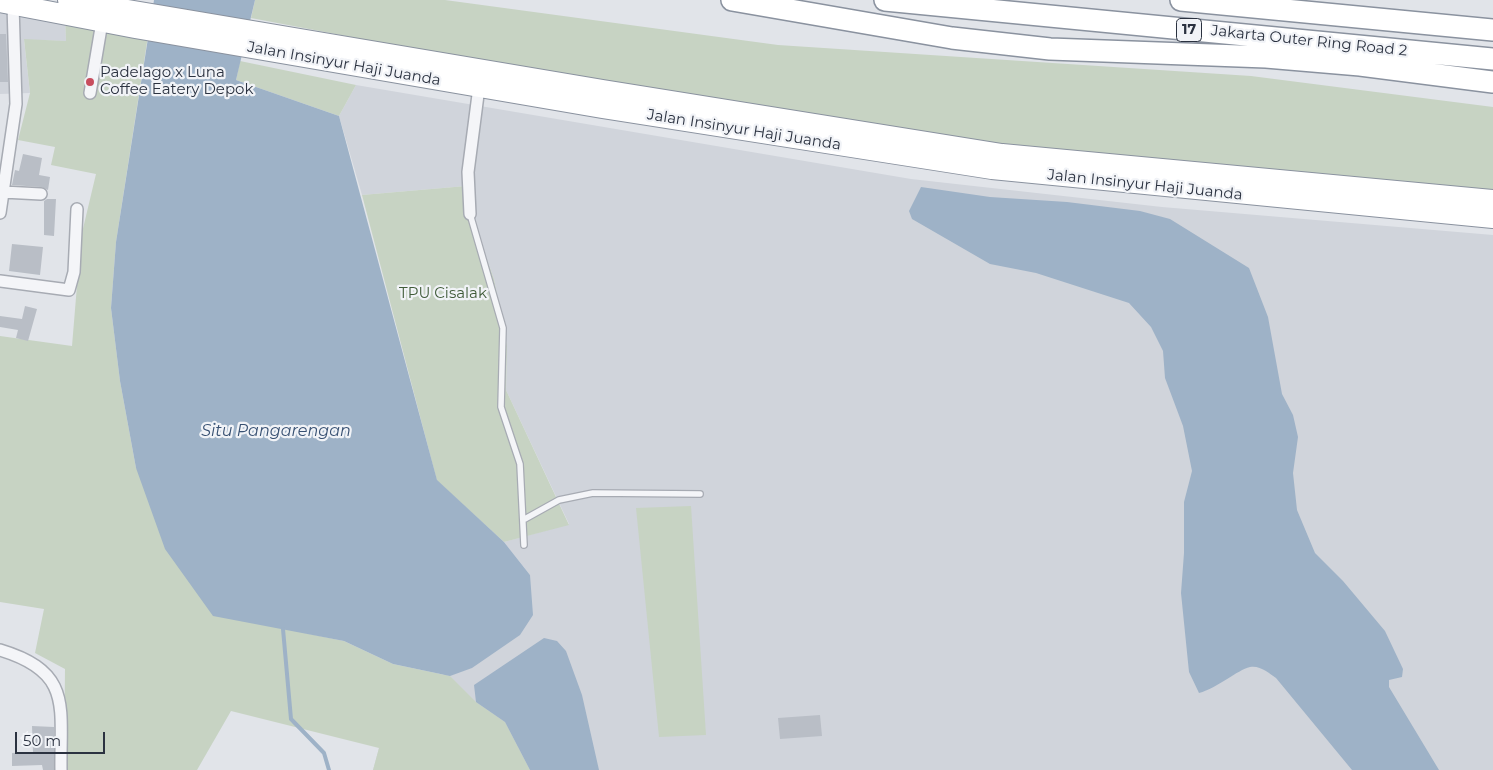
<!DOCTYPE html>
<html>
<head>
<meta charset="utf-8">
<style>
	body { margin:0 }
	#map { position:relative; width:1493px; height:770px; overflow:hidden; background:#e1e4e9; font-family:Montserrat,sans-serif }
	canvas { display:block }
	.scale { position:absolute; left:15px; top:732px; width:90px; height:22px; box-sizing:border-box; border:2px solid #2b3240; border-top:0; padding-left:6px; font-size:15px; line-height:18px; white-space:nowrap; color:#2b3240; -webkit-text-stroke:4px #f1f3f7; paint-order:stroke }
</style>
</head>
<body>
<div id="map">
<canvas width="1493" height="770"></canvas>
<div class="scale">50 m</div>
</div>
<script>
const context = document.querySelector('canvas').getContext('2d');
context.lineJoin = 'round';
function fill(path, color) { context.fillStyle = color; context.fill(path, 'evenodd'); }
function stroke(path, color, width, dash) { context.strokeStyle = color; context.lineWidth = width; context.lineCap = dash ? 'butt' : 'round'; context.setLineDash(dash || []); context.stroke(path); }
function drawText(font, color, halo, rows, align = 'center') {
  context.font = font + ' Montserrat,sans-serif'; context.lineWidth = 4.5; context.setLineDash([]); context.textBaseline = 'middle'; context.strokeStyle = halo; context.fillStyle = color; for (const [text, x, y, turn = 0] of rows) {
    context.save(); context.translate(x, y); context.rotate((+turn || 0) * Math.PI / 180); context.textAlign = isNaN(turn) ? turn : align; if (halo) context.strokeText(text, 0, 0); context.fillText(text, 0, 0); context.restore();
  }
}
fill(new Path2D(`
	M0 2 65 17 66 41 24 40 30 93 0 94Z
	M356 85 911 179 1162 207 1493 235V770H373L379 748 530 575 504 542 569 524 506 390 507 346 494 279 470 213 466 186 362 195 339 116Z`), '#d0d4db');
fill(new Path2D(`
	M255 0H445L778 45 1251 76 1493 107V190L971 142 446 55 251 18Z
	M65 17 148 36 116 242 111 308 120 381 136 468 305 633 344 641 393 664 450 676 476 702 505 722 530 770H373L379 748 231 711 197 770H64L65 669 35 653 44 609 0 602V336L72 346 81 237 96 174 51 165 55 147 18 140 30 93 24 39 66 41Z
	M240 61 356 85 339 116 236 80Z
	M466 186 470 213 494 279 507 346 506 390 569 525 504 542 437 481 362 195Z
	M691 506 706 735 659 737 636 508Z`), '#c7d3c3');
fill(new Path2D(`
	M154 0H255L236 80 339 116 437 480 504 542 530 575 533 615 520 635 472 668 450 676 393 664 344 641 213 616 165 549 136 468 120 381 111 308 116 242Z
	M921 187 990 197 1067 202 1140 211 1170 219 1249 268 1268 317 1282 394 1293 415 1298 437 1293 473 1297 510 1315 553 1343 581 1385 631 1403 669 1402 677 1389 680V687L1439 770H1352L1276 678C1269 673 1260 665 1250 667 1237 670 1218 688 1199 693L1189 672 1181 593 1184 553V502L1192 471 1183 426 1165 378 1163 351 1151 327 1129 303 1036 273 990 264 912 219 909 211Z
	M544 638 557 641 566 651 582 695 599 770H530L505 722 476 702 474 685Z`), '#9eb2c7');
stroke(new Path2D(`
	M283 629 291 719 324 753 329 770`), '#9eb2c7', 4);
fill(new Path2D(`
	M0 34H6L8 82H0Z
	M23 154 42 158 39 175 50 177 48 190 41 187 12 185 15 170 19 171Z
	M47 199H56L54 236 44 235V201Z
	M12 244 43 247 40 275 9 271Z
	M25 306 37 309 28 341 16 338 18 330 0 327V316L22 319Z
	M820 715 822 736 780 739 778 718Z
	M32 726 54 727V770H43L42 765 12 766V753L33 752Z`), '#b9bec6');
const service = new Path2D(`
	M470 214 503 328 501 407 520 464 524 545
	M523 520 559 500 593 493 700 494`);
const minor = new Path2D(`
	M90 93 102 22
	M3 192 41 194
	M0 213 16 104 13 5
	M470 214 468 172 479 87
	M0 281 69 290 74 272 77 209
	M0 650C73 672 60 707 61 770`);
const trunk = new Path2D(`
	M68 0 603 90 1002 154 1493 200
	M0 2 135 28 602 108 992 169 1493 218`);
const motorway = new Path2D(`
	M732 0 952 38 1050 49 1266 57 1360 65 1493 82
	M885 0 1493 59
	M1181 0 1493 30`);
stroke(service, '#a7abb3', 8);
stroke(minor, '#a7abb3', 14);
stroke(trunk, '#8a929f', 22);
stroke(motorway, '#8a929f', 24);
stroke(service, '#f4f5f8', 5.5);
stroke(minor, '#f4f5f8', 11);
stroke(trunk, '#fff', 20);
stroke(motorway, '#fff', 21);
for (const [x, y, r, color] of [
	[90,82,5,"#c84d5e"]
]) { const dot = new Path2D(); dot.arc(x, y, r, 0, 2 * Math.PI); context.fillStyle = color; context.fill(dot); stroke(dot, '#f1f3f7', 2); }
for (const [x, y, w] of [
	[1189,30,25]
]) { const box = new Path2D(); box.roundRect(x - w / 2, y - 11.5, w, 23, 4); context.fillStyle = '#f1f3f7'; context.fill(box); stroke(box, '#2b3240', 1); }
drawText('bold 14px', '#2b3240', null, [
	["17",1189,30]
]);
drawText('15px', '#2b3240', '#f1f3f7', [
	["Jakarta Outer Ring Road 2",1309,41,6],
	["Jalan Insinyur Haji Juanda",344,64,10],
	["Jalan Insinyur Haji Juanda",744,130,9],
	["Jalan Insinyur Haji Juanda",1145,185,6]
]);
drawText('15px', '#2b3240', '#f1f3f7', [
	["Padelago x Luna",100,73],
	["Coffee Eatery Depok",100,90]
], 'left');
drawText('15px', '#3f5b38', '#f1f3f7', [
	["TPU Cisalak",443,294]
]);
drawText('italic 16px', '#375072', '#f1f3f7', [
	["Situ Pangarengan",276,431]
]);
</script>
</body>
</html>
